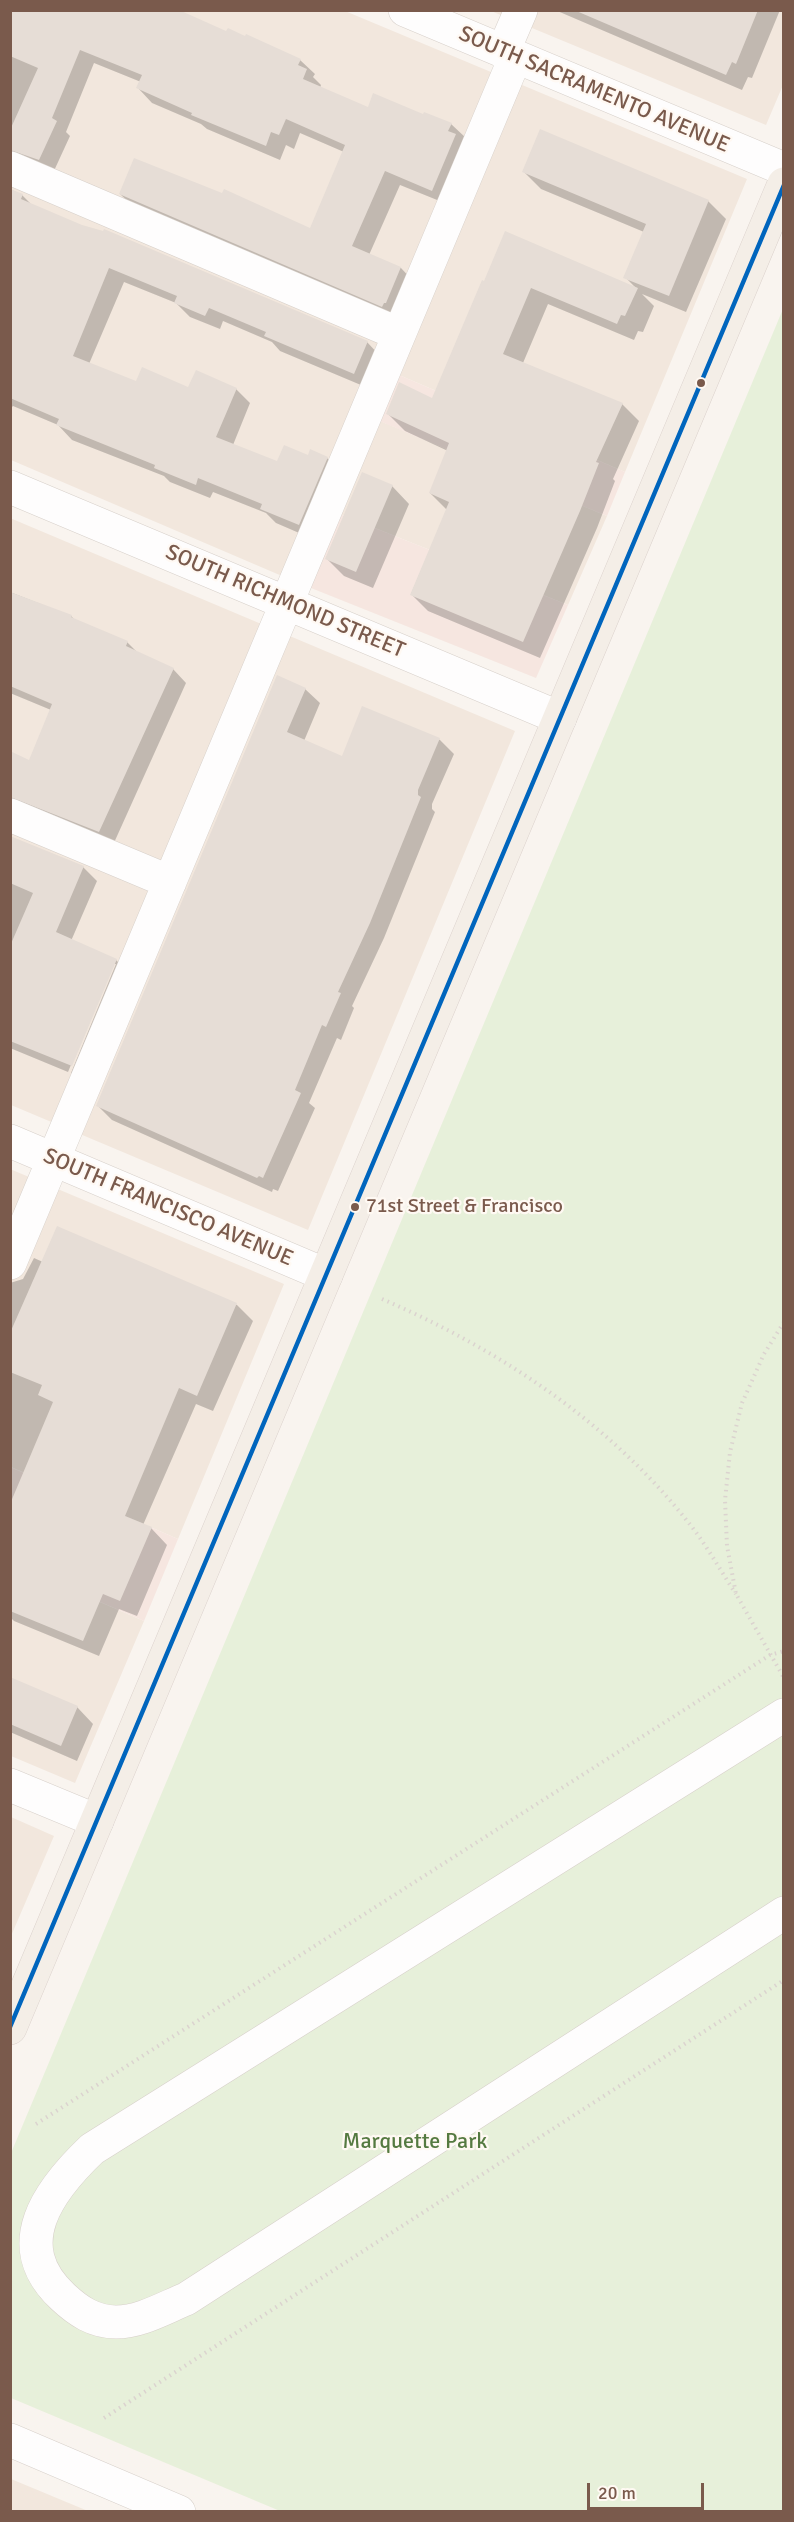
<!DOCTYPE html>
<html>
<head>
<meta charset="utf-8">
<style>
	body { margin:0 }
	#map { position:relative; width:794px; height:2522px; overflow:hidden; background:#f9f4ef; font-family:Signika,sans-serif }
	canvas { display:block }
	.frame { position:absolute; inset:0; border:12px solid #7a5a4c; pointer-events:none }
	.scale { position:absolute; left:587px; top:2483px; width:117px; height:27px; box-sizing:border-box; border:3px solid #7a5a4c; border-top:0; padding-left:8px; font-size:18px; line-height:21px; white-space:nowrap; color:#7a5a4c; -webkit-text-stroke:4px #fff9f3; paint-order:stroke }
</style>
</head>
<body>
<div id="map">
<canvas width="794" height="2522"></canvas>
<div class="frame"></div>
<div class="scale">20 m</div>
</div>
<script>
const context = document.querySelector('canvas').getContext('2d');
context.lineJoin = 'round';
function fill(path, color) { context.fillStyle = color; context.fill(path, 'evenodd'); }
function stroke(path, color, width, dash) { context.strokeStyle = color; context.lineWidth = width; context.lineCap = dash ? 'butt' : 'round'; context.setLineDash(dash || []); context.stroke(path); }
function drawText(font, color, halo, rows, align = 'center') {
  context.font = font + ' Signika,sans-serif'; context.lineWidth = 4.5; context.setLineDash([]); context.textBaseline = 'middle'; context.strokeStyle = halo; context.fillStyle = color; for (const [text, x, y, turn = 0] of rows) {
    context.save(); context.translate(x, y); context.rotate((+turn || 0) * Math.PI / 180); context.textAlign = isNaN(turn) ? turn : align; if (halo) context.strokeText(text, 0, 0); context.fillText(text, 0, 0); context.restore();
  }
}
fill(new Path2D(`
	M11 11H345L747 179 625 472 385 369 366 415 607 516 568 605 327 509 296 582 11 460Z
	M491 11H783V85L766 125Z
	M10 518 515 731 308 1230 11 1105Z
	M10 1169 284 1284 178 1539 11 1467Z
	M10 1563 144 1621 75 1783 11 1756Z
	M11 1817 54 1836 11 1936Z
	M10 2479H11L88 2511H11Z`), '#f2e7dd');
fill(new Path2D(`
	M385 369 625 472 607 516 365 415Z
	M327 509 568 605 536 678 296 582Z
	M10 1467 178 1539 144 1621 11 1563Z`), '#f6e6e0');
fill(new Path2D(`
	M783 309V2511H280L11 2398V2153Z`), '#e7f0da');
fill(new Path2D(`
	M10 10 227 33 300 60 315 74 313 77 321 85 320 88 369 109 424 116 451 124 466 138 447 204 400 185 369 255 401 268 415 283 400 317 135 208 120 194 311 230 344 152 300 133 294 149 286 145 280 160 207 129 201 124 152 103 138 88 141 82 94 63 66 132 70 136 53 173 10 171Z
	M555 10H780L752 78 748 77 742 90Z
	M541 131 708 201 726 219 686 312 642 294 654 306 643 332 638 331 634 340 548 304 523 363 622 404 639 421 613 479 615 481 597 528 540 658 428 611 411 594 447 510 430 493 448 451 405 431 388 414 433 400 482 282 637 289 625 277 644 232 541 189 524 172Z
	M10 189 22 195 33 206 367 342 381 357 368 388 280 351 272 342 223 321 220 329 190 317 176 303 124 282 89 364 137 383 189 389H236L250 403 233 445 278 463 308 457 327 458 341 472 313 539 276 523 266 513 213 492 210 498 170 482 164 476 72 440 58 425 13 406 10 409Z
	M392 486 409 504 373 588 344 576 327 559Z
	M10 592 71 616 75 620 127 642 138 653 173 669 186 683 113 845 10 816V753L30 762 51 710 10 693Z
	M305 689 320 703 304 741 342 758 363 708 440 740 454 754 432 804V809L435 812 384 938 352 1006 354 1008 341 1040 337 1038 309 1103 315 1108 278 1191 273 1189 272 1192 112 1120 98 1106Z
	M10 837 83 867 97 881 71 941 116 960 130 974 86 1079 71 1073 116 964H113L68 1072 10 1048Z
	M57 1228 237 1305 253 1321 213 1411 196 1404 143 1525 151 1528 167 1545 137 1616 119 1609 99 1656 14 1621 10 1617V1283L23 1279 34 1258 43 1262Z
	M10 1678 77 1707 93 1724 77 1761 10 1732Z`), '#0003');
fill(new Path2D(`
	M10 10H179L226 31 228 28 245 36 246 34 301 59 298 65 307 69 303 79 368 107 373 93 423 114 424 112 452 123 448 131 456 134 432 191 385 171 352 246 401 267 386 303H384L382 307 119 194 134 158 222 193 224 189 310 228 345 145 286 119 279 135 271 132 266 146 191 115 192 113 136 88 142 75 80 50 52 118 57 121 39 160 10 150V130L38 68 10 56Z
	M574 10H758L736 64 732 62 726 75Z
	M540 129 709 200 669 296 623 278 646 224 522 172Z
	M10 189 23 194 21 199 82 225 103 231 104 229 368 341 354 374 264 336 266 332 209 308 205 316 174 303 177 296 109 268 73 356 136 381 142 367 188 387 196 370 237 388 216 437 277 461 284 445 308 455 310 449 328 457 299 525 260 509 262 504 198 478 196 485 154 468 155 465 56 425 59 419 10 398Z
	M505 231 638 288 625 316 621 315 617 324 531 288 503 354 623 403 596 462 599 463 580 511 523 642 410 595 449 502 429 493 449 443 386 414 399 382 432 398 482 280 484 281Z
	M362 472 393 485 356 572 325 559Z
	M10 592 72 615 71 617 128 641 126 646 174 668 99 832 10 797V751L29 760 52 704 10 686Z
	M277 675 306 688 287 732 342 756 362 706 440 738 418 790V795L421 797 370 923 338 992 341 993 326 1027 322 1025 295 1090 301 1093 263 1178 259 1176 257 1178 96 1106Z
	M10 836 84 866 56 932 117 959 72 1066 10 1041V946L33 893 10 883Z
	M57 1226 237 1303 197 1396 179 1388 125 1516 152 1527 120 1601 103 1594 83 1641 10 1611V1504L53 1402 38 1395 42 1385 10 1372V1333Z
	M10 1677 78 1706 61 1746 10 1724Z`), '#e6ddd6');
const minor = new Path2D(`
	M405 10 784 169
	M503 52 521 10
	M10 168 399 334
	M10 487 560 718
	M10 815 170 882
	M10 1141 326 1275
	M10 1263 515 58
	M784 1715 92 2149C49 2190 7 2245 63 2297 78 2311 94 2322 116 2322 140 2322 164 2308 186 2299L784 1913
	M10 1785 97 1821
	M10 2440 179 2512`);
const major = new Path2D(`
	M10 2028 784 184`);
stroke(minor, '#d7d0ca', 34);
stroke(major, '#dad0cb', 34);
stroke(new Path2D(`
	M382 1299C498 1349 608 1421 688 1522 706 1544 720 1570 736 1594
	M784 1322 764 1354 742 1403 730 1452 725 1500 727 1546 736 1594 784 1678
	M36 2124 770 1655 784 1651
	M104 2418 784 1980`), '#dbd3cf', 4, [1.5, 4.5]);
stroke(minor, '#fefdfd', 33);
stroke(major, '#f4eee7', 33);
stroke(new Path2D(`
	M10 2027 784 185`), '#0065bd', 4.5);
for (const [x, y, r, color] of [
	[701,383,5,"#7a5a4c"],
	[355,1207,5,"#7a5a4c"]
]) { const dot = new Path2D(); dot.arc(x, y, r, 0, 2 * Math.PI); context.fillStyle = color; context.fill(dot); stroke(dot, '#fff9f3', 2); }
drawText('20px', '#7a5a4c', '#fff9f3', [
	["71st Street & Francisco",366,1207]
], 'left');
drawText('22px', '#7a5a4c', '#fff9f3', [
	["SOUTH SACRAMENTO AVENUE",594,90,23],
	["SOUTH RICHMOND STREET",285,602,23],
	["SOUTH FRANCISCO AVENUE",168,1208,23]
]);
drawText('22px', '#557a41', '#fff9f3', [
	["Marquette Park",415,2142]
]);
</script>
</body>
</html>
